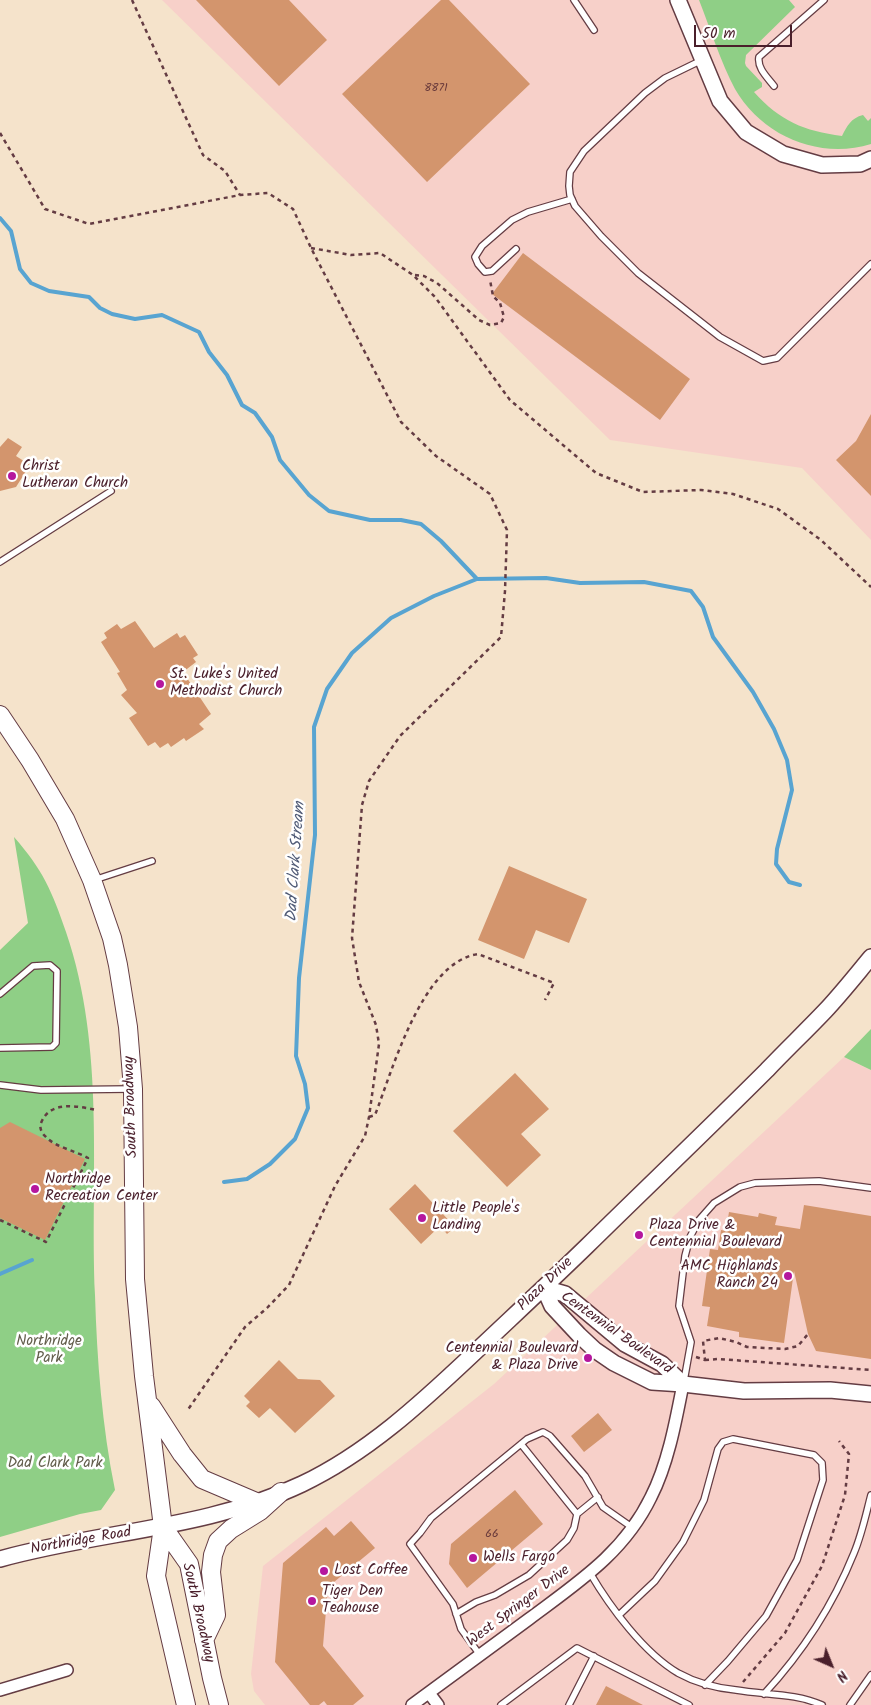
<!DOCTYPE html>
<html>
<head>
<meta charset="utf-8">
<style>
	body { margin:0 }
	#map { position:relative; width:871px; height:1705px; overflow:hidden; background:#f5e3cb; font-family:Kalam,sans-serif }
	canvas { display:block }
	.north { position:absolute; left:806px; top:1640px; width:50px; height:50px; -webkit-text-stroke:4px #fff; paint-order:stroke; rotate:136deg; font-size:14px; font-weight:700; line-height:20px; text-align:center; color:#4a1f2b }
	.north::after { content:''; display:block; margin:auto; width:18px; height:22px; background:#4a1f2b; clip-path:polygon(50% 0,100% 100%,50% 72%,0 100%) }
	.scale { position:absolute; left:694px; top:25px; width:98px; height:22px; box-sizing:border-box; border:2px solid #4a1f2b; border-top:0; padding-left:6px; font-size:15px; line-height:18px; white-space:nowrap; color:#4a1f2b; -webkit-text-stroke:4px #fff; paint-order:stroke }
</style>
</head>
<body>
<div id="map">
<canvas width="871" height="1705"></canvas>
<div class="north">N</div>
<div class="scale">50 m</div>
</div>
<script>
const context = document.querySelector('canvas').getContext('2d');
context.lineJoin = 'round';
function fill(path, color) { context.fillStyle = color; context.fill(path, 'evenodd'); }
function stroke(path, color, width, dash) { context.strokeStyle = color; context.lineWidth = width; context.lineCap = dash ? 'butt' : 'round'; context.setLineDash(dash || []); context.stroke(path); }
function drawText(font, color, halo, rows, align = 'center') {
  context.font = font + ' Kalam,sans-serif'; context.lineWidth = 5; context.setLineDash([]); context.textBaseline = 'middle'; context.strokeStyle = halo; context.fillStyle = color; for (const [text, x, y, turn = 0] of rows) {
    context.save(); context.translate(x, y); context.rotate((+turn || 0) * Math.PI / 180); context.textAlign = isNaN(turn) ? turn : align; if (halo) context.strokeText(text, 0, 0); context.fillText(text, 0, 0); context.restore();
  }
}
fill(new Path2D(`
	M162 0H871V540L802 468 610 440Z
	M844 1057 871 1070V1705H265L254 1691 251 1674 263 1566 494 1384Z`), '#f7d0c9');
fill(new Path2D(`
	M699 0H789L795 7 746 55 745 63 746 66 762 83V87L754 92C780 121 804 131 842 136 847 126 851 118 863 115L868 121 871 118V144C819 160 762 136 735 89 721 63 710 28 699 0Z
	M14 837C43 870 52 891 66 932 106 1049 90 1174 95 1295 97 1360 102 1426 115 1490L101 1510 80 1514 0 1537V950L28 923Z
	M871 1029V1070L844 1057Z`), '#8fcf86');
stroke(new Path2D(`
	M0 218 11 231 20 269 31 283 49 291 89 297 100 308 112 314 135 319 162 315 199 332 209 352 227 375 242 405 255 413 272 437 280 460 309 495 329 511 370 520H401L421 524 441 541 477 579 546 578 580 583 644 582 691 591 703 607 713 637 753 692 774 729 787 760 792 790 777 849 776 864 789 882 800 885
	M224 1182 247 1179 270 1164 295 1139 308 1108 305 1084 296 1056 299 978 315 835 314 727 327 689 352 653 391 618 434 596 477 579
	M0 1274 32 1260`), '#58a4d1', 4);
fill(new Path2D(`
	M196 0H289L327 40 279 86Z
	M441 0H449L530 84 427 182 342 94Z
	M523 253 690 379 660 420 492 294Z
	M871 414V496L836 460 856 441Z
	M8 438 22 447 16 456 30 465 16 487 0 491V447Z
	M135 621 154 648 177 633 180 638 185 635 198 655 193 658 196 662 183 672 211 714 199 724 204 729 186 741 184 738 171 747 168 743 160 748 155 742 148 746 129 718 137 713 121 695 127 690 117 673 120 672 101 642 107 638 104 633 117 624 121 629Z
	M509 866 587 899 569 943 536 930 524 959 478 940Z
	M515 1073 549 1109 521 1134 541 1155 507 1187 453 1131Z
	M10 1122 85 1159 45 1240 0 1218V1128Z
	M415 1184 455 1227 447 1234 440 1226 421 1244 389 1209Z
	M804 1205 871 1216V1359L816 1351 808 1334 794 1271 784 1343 739 1337V1332L707 1326 710 1307 702 1306 710 1249 718 1250 721 1230 726 1231 729 1212 758 1217 759 1213 777 1217 775 1225 800 1229Z
	M279 1360 298 1379 320 1380 335 1396 295 1433 270 1408 259 1418 246 1406 250 1402 244 1396Z
	M598 1413 612 1430 584 1452 571 1436Z
	M515 1490 543 1524 467 1588 449 1564 451 1544Z
	M351 1521 375 1548 328 1587 323 1646 364 1696 353 1705H327L324 1701 319 1705H310L275 1662 283 1563 326 1527 334 1536Z
	M606 1686 643 1705H596Z`), '#d3956d');
const lane = new Path2D(`
	M574 0 594 30
	M702 60 665 78 645 93 584 151 570 172 569 186 570 195 575 206 601 236 638 273 720 337 763 361 777 358 871 264
	M774 86C767 77 757 68 759 57L824 0
	M516 249 492 271 485 272 478 264 475 257 482 246 512 220 528 212 572 199
	M0 562 111 491
	M94 880 152 861
	M0 994 33 966 50 965 57 971 56 1043 52 1047 0 1048
	M0 1085 41 1090 131 1089
	M684 1381 691 1342 679 1306 685 1256 690 1237 699 1220 714 1203 740 1187 755 1183 819 1181 871 1188
	M521 1444 577 1514 598 1497
	M590 1573C610 1607 644 1653 678 1673 696 1683 716 1688 736 1690 766 1695 795 1693 822 1705
	M456 1614 476 1602 495 1595 529 1575 567 1540 574 1528 577 1514
	M619 1615 655 1581 683 1542 704 1500 718 1449 723 1442 733 1439 814 1455 822 1463 823 1480 797 1560 766 1616 728 1661 705 1685
	M480 1655 461 1629 453 1604 410 1544 420 1533 431 1518 527 1439 543 1432 550 1436 585 1476 603 1507 633 1528
	M764 1694C802 1653 833 1605 854 1553 862 1534 866 1514 871 1495
	M501 1705 577 1648 689 1705
	M569 1705 594 1656
	M850 1705 871 1675`);
const street = new Path2D(`
	M0 1690 67 1670
	M429 1693 438 1705
	M412 1705C451 1676 490 1648 529 1619 577 1583 624 1553 651 1497 668 1464 676 1420 683 1384`);
const secondary = new Path2D(`
	M678 0 720 101 746 132 783 154 822 165 860 164 871 159
	M544 1288 552 1306 579 1335 595 1350 614 1363 652 1382 683 1384 744 1391 830 1390 871 1394
	M544 1288 565 1294 625 1344 662 1364 683 1384
	M0 1559C100 1531 207 1529 302 1484 367 1453 420 1404 472 1355 510 1319 549 1283 587 1246 647 1187 708 1129 767 1070 786 1050 806 1031 825 1011 841 994 856 975 871 957`);
const primary = new Path2D(`
	M0 715 30 760 65 819 92 880 112 938 118 965 128 1027 133 1089 135 1279 144 1376 163 1527 156 1576 186 1705
	M151 1406 182 1454 202 1479 256 1502
	M163 1527 189 1564 212 1678 219 1705
	M204 1640 216 1615 211 1572 213 1555 218 1541 231 1529 260 1511 281 1492`);
stroke(lane, '#643c43', 8);
stroke(street, '#643c43', 14);
stroke(secondary, '#643c43', 18);
stroke(primary, '#643c43', 20);
stroke(new Path2D(`
	M132 0 203 155 225 171 240 195
	M0 133 45 209 89 224 240 195 268 193 293 209 311 248 401 422 436 456 490 494 507 530 505 591 501 637 400 736 369 781 362 805 352 938 359 982 376 1025 379 1044 369 1117 365 1136 335 1186 289 1285 267 1308 245 1327 187 1411
	M311 248 351 255 380 253 413 275 435 297 510 400 596 473 643 492 701 490 733 494 778 509 821 540 871 587
	M415 275 424 276 437 283 479 320 490 325 501 323 504 317 500 303 493 296 490 280
	M369 1117 375 1115C393 1069 422 962 478 954L554 983 545 1000
	M0 1220 46 1242 88 1158C76 1151 55 1147 46 1137 42 1134 39 1128 41 1123 50 1100 77 1106 96 1110
	M696 1357 705 1360 703 1341 719 1338 736 1342 747 1347 785 1349 798 1346 808 1334
	M705 1360 718 1359 871 1370
	M743 1682 785 1633 822 1566 845 1495 849 1454 839 1441`), '#643c43', 2.5, [4, 4]);
stroke(lane, '#fff', 5.5);
stroke(street, '#fff', 11);
stroke(secondary, '#fff', 15);
stroke(primary, '#fff', 18);
for (const [x, y, r, color] of [
	[12,476,5,"#b5179e"],
	[160,684,5,"#b5179e"],
	[35,1189,5,"#b5179e"],
	[422,1218,5,"#b5179e"],
	[639,1235,5,"#b5179e"],
	[788,1276,5,"#b5179e"],
	[588,1358,5,"#b5179e"],
	[473,1558,5,"#b5179e"],
	[324,1571,5,"#b5179e"],
	[312,1601,5,"#b5179e"]
]) { const dot = new Path2D(); dot.arc(x, y, r, 0, 2 * Math.PI); context.fillStyle = color; context.fill(dot); stroke(dot, '#fff', 2); }
drawText('12px', '#6c3c3c', null, [
	["8871",436,89],
	["66",492,1535]
]);
drawText('15px', '#4a1f2b', '#fff', [
	["Christ",22,467],
	["Lutheran Church",22,484],
	["St. Luke's United",170,675],
	["Methodist Church",170,692],
	["Northridge",45,1180],
	["Recreation Center",45,1197],
	["Little People's",432,1209],
	["Landing",432,1226],
	["Plaza Drive &",649,1226],
	["Centennial Boulevard",649,1243],
	["AMC Highlands",778,1267,"right"],
	["Ranch 24",778,1284,"right"],
	["Centennial Boulevard",578,1349,"right"],
	["& Plaza Drive",578,1366,"right"],
	["Wells Fargo",483,1558],
	["Lost Coffee",334,1571],
	["Tiger Den",322,1592],
	["Teahouse",322,1609]
], 'left');
drawText('15px', '#4a1f2b', '#fff', [
	["South Broadway",132,1107,-92],
	["Plaza Drive",546,1285,-44],
	["Centennial Boulevard",616,1334,35],
	["Northridge Road",81,1542,-10],
	["West Springer Drive",519,1607,-37],
	["South Broadway",197,1613,77]
]);
drawText('15px', '#625d4b', '#fff', [
	["Northridge",49,1342],
	["Park",49,1359],
	["Dad Clark Park",55,1464]
]);
drawText('italic 16px', '#505b76', '#fff', [
	["Dad Clark Stream",297,862,-86]
]);
</script>
</body>
</html>
